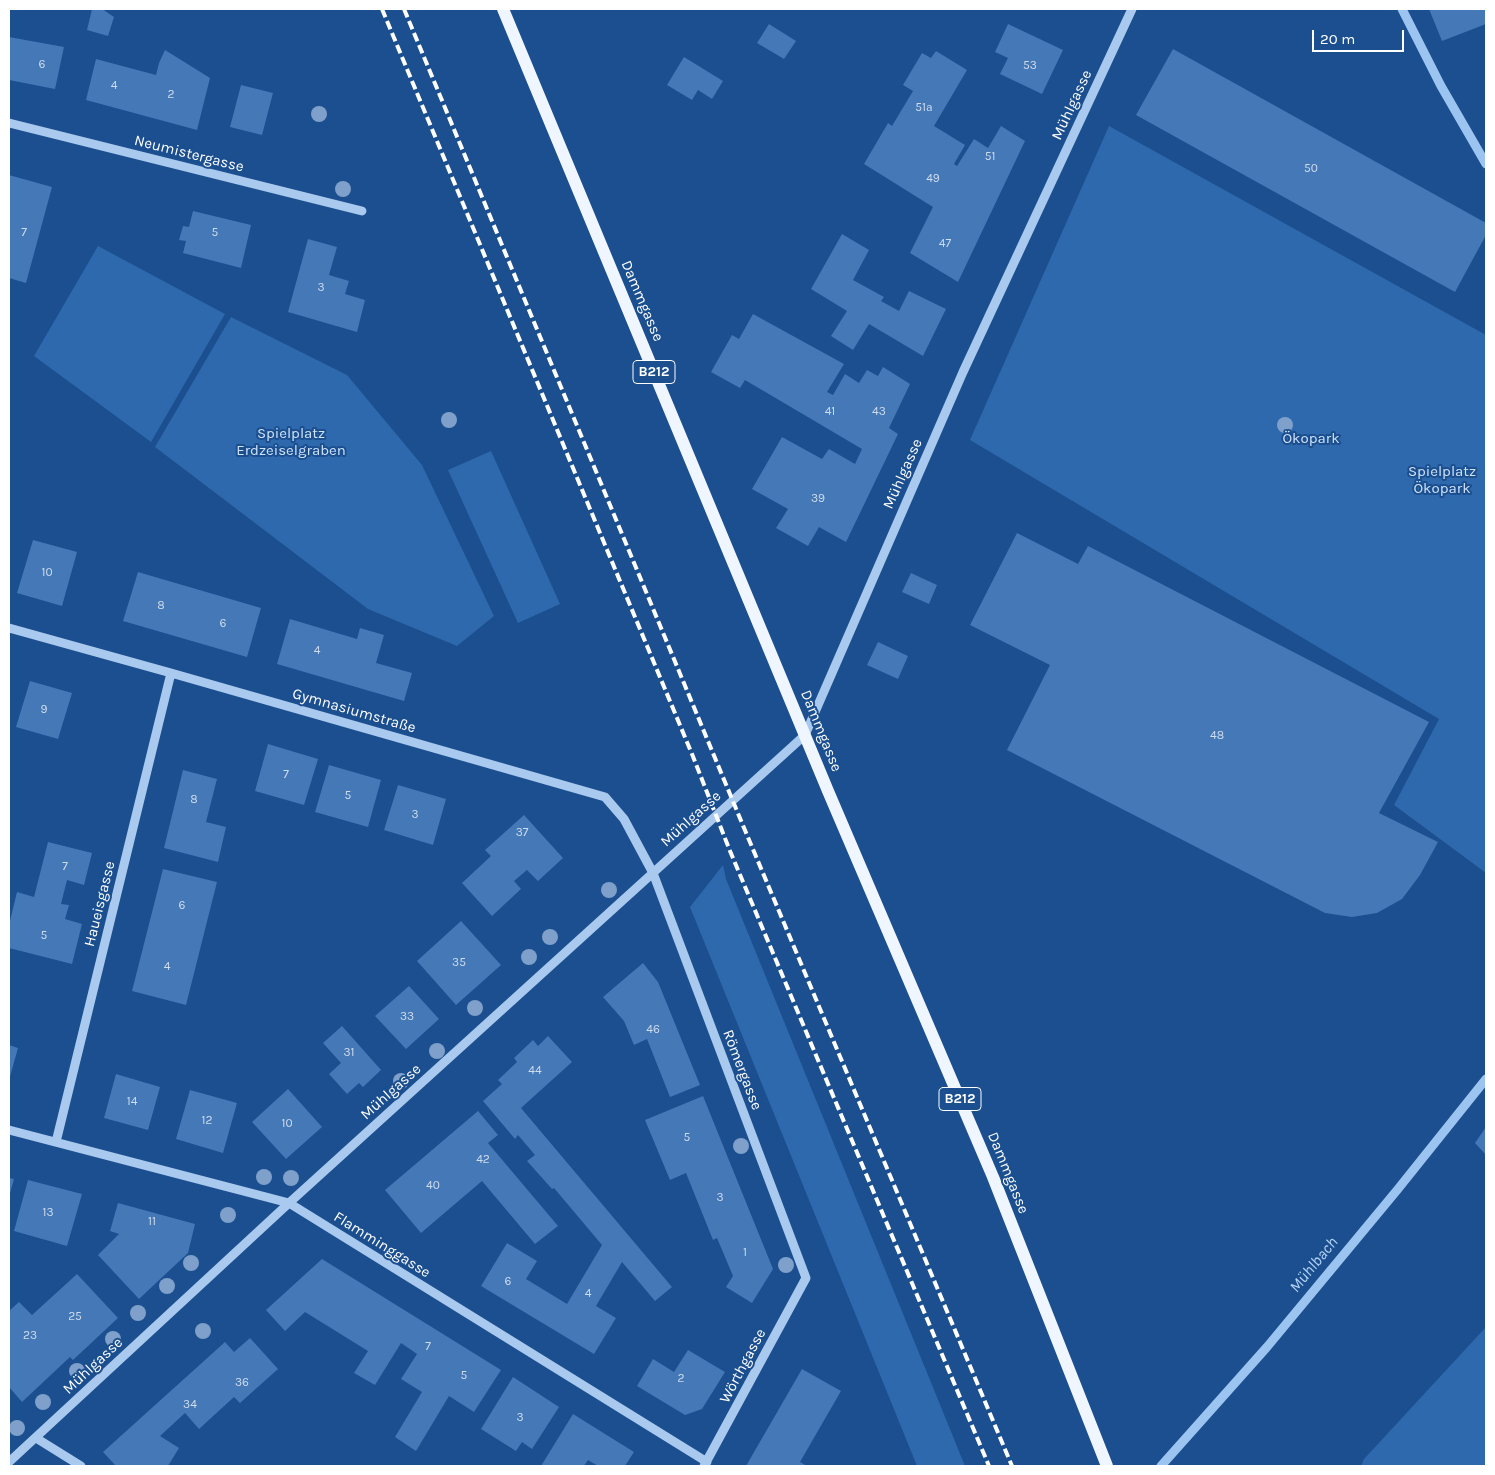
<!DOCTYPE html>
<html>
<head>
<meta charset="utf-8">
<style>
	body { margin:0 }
	#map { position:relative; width:1495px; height:1475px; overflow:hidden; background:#1b4f8f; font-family:Karla,sans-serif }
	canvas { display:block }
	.frame { position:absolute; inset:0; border:10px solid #fff; pointer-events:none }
	.scale { position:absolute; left:1312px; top:30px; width:92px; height:22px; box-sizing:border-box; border:2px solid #fff; border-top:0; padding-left:6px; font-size:15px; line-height:18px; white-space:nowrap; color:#fff; -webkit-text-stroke:4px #1b4f8f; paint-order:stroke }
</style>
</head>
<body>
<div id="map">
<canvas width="1495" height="1475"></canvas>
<div class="frame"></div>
<div class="scale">20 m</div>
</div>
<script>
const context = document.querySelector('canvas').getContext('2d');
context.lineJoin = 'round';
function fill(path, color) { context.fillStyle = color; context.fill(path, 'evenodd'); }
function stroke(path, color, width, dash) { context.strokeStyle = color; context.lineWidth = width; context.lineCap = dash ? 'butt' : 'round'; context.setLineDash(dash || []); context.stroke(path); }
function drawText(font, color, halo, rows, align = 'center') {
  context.font = font + ' Karla,sans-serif'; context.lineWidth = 4; context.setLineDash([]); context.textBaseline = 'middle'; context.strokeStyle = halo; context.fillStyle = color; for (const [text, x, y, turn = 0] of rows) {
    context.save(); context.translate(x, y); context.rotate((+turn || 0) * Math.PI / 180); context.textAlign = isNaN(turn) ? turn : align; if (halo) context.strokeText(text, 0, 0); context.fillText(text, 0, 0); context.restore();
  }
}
fill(new Path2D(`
	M1109 126 1486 335V873L1394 805 1439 719 970 440Z
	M98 246 225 314 151 442 34 356Z
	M231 317 347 375 422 465 494 616 457 646 368 609 155 447Z
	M491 451 560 604 518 623 448 470Z
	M723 865 726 879 965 1466H917L690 907Z
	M1486 1327V1466H1361L1364 1459Z`), '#2e69ad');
stroke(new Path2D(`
	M1402 9 1441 86 1486 164
	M1161 1466 1267 1347 1398 1189 1486 1079`), '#9cc4f0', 9);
fill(new Path2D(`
	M92 9H102L114 17 108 36 87 30Z
	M1429 9H1486V24L1442 41Z
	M769 24 796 41 784 59 757 43Z
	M1008 24 1063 50 1042 94 1000 74 1008 58 995 52Z
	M9 37 64 47 55 89 9 80Z
	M1173 49 1486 223V235L1455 292 1136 115Z
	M165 50 210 78 197 130 86 100 96 59 156 75 159 63Z
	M936 51 967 70 934 126 965 145 954 164 957 166 974 139 988 148 1001 126 1025 141 958 282 910 253 933 207 864 164 888 123 892 126 913 91 903 85 922 53 931 58Z
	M684 57 723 81 712 99 698 90 692 100 667 85Z
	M241 85 273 93 262 135 230 127Z
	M9 175 52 187 26 283 9 278Z
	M193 211 251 225 241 268 183 253 186 241 179 240 183 226 189 227Z
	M842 234 869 250 853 280 884 297 881 301 899 311 909 291 946 309 923 356 869 324 853 350 831 336 847 311 811 289Z
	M308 239 337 247 329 275 349 281 345 294 365 300 357 332 288 312Z
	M753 314 844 364 827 392 833 395 845 374 859 383 867 370 878 376 883 367 910 384 889 428 898 434 846 542 819 527 808 546 776 528 788 509 752 489 782 437 822 459 829 449 855 464 862 449 745 380 740 388 711 372 732 335 739 339Z
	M1017 533 1078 564 1088 546 1429 722 1379 813 1438 842 1420 875 1402 899 1377 913 1352 917 1325 913 1007 750 1050 665 970 625Z
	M33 540 77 552 62 606 17 593Z
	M138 572 261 608 247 657 123 621Z
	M911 573 937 585 929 604 902 592Z
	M290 619 357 639 360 628 384 635 376 663 412 673 404 701 277 664Z
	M878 642 908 656 898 679 867 665Z
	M30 681 72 693 58 739 16 727Z
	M268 744 318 759 304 805 255 791Z
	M329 765 381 780 368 827 315 812Z
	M183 770 217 779 206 822 226 827 218 862 164 848Z
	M398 785 446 799 433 845 384 830Z
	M524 815 563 858 538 881 527 870 514 881 521 889 492 916 462 883 491 856 485 850Z
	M48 842 92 853 84 885 67 880 61 904 69 905 65 919 82 924 72 964 9 948V925L17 892 34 897Z
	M163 869 217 882 186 1005 132 991Z
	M461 921 501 965 456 1005 417 961Z
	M643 963 658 982 700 1085 670 1097 647 1039 634 1045 624 1021 603 997Z
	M409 986 439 1019 406 1049 375 1016Z
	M342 1026 381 1070 363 1087 359 1083 347 1094 329 1074 341 1063 323 1043Z
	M548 1036 572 1062 521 1108 672 1287 655 1301 622 1262 596 1306 616 1318 594 1354 481 1286 507 1243 537 1261 526 1279 567 1304 602 1245 554 1188 552 1189 527 1161 535 1155 518 1135 515 1139 483 1101 502 1084 498 1080 517 1062 514 1058 533 1040 538 1046Z
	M9 1045 18 1048 9 1080Z
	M116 1074 160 1087 148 1130 104 1118Z
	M288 1089 322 1127 286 1159 252 1122Z
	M190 1090 237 1103 223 1153 176 1139Z
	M703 1096 773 1269 752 1303 726 1287 733 1276 717 1238 713 1240 686 1173 670 1180 645 1120Z
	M478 1111 498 1135 488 1143 558 1226 535 1244 482 1181 421 1233 385 1190Z
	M1486 1127V1155L1475 1143Z
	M9 1178 14 1179 9 1197Z
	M28 1180 82 1194 67 1246 14 1231Z
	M118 1203 195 1224 188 1253 139 1299 98 1255 119 1234 110 1231Z
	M322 1259 501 1370 474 1412 449 1396 416 1451 395 1437 422 1392 401 1379 417 1354 401 1343 375 1385 354 1373 368 1351 305 1312 285 1331 266 1310Z
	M77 1274 118 1318 73 1360 70 1357 22 1402 9 1387V1311L19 1302 32 1315Z
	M250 1338 278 1369 240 1403 234 1397 199 1429 185 1413 160 1436 179 1448 168 1466H116L103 1452 225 1342 234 1352Z
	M688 1350 725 1372 702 1409 685 1415 637 1386 653 1359 674 1372Z
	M802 1369 841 1391 800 1462 807 1466H746Z
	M513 1377 559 1407 532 1449 522 1442 516 1451 481 1429Z
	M573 1414 634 1452 625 1466H598L588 1460 584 1466H541Z`), '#4478b7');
stroke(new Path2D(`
	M9 123 362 211
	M9 628 171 673 605 797 624 819 653 873 806 1278 704 1466
	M9 1130 289 1203 707 1462
	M56 1142 171 673
	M36 1438 81 1466
	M9 1462 289 1203 805 735 963 372 1132 9`), '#a9c9ee', 9);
stroke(new Path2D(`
	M503 9 828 791 993 1177 1107 1466`), '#f0f6ff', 12);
stroke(new Path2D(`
	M382 9 692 754 730 851 989 1466
	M404 9 747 835 1012 1466`), '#fff', 4, [9, 4]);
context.fillStyle = '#7ea0ca';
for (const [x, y] of [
	[319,114],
	[343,189],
	[449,420],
	[1285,425],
	[609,890],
	[550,937],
	[529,957],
	[475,1008],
	[437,1051],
	[401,1081],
	[741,1146],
	[264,1177],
	[291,1178],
	[228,1215],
	[191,1263],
	[786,1265],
	[167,1286],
	[138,1313],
	[203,1331],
	[113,1339],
	[77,1371],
	[43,1402],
	[17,1428]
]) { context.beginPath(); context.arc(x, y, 8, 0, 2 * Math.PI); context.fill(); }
drawText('12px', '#d0dded', null, [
	["6",42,65],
	["53",1030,66],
	["4",114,86],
	["2",171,95],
	["51a",924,108],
	["51",990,157],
	["50",1311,169],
	["49",933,179],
	["7",24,233],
	["5",215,233],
	["47",945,244],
	["3",321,288],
	["41",830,412],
	["43",879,412],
	["39",818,499],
	["10",47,573],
	["8",161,606],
	["6",223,624],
	["4",317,651],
	["9",44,710],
	["48",1217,736],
	["7",286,775],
	["5",348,796],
	["8",194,800],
	["3",415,815],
	["37",522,833],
	["7",65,867],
	["6",182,906],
	["5",44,936],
	["35",459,963],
	["4",167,967],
	["33",407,1017],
	["46",653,1030],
	["31",349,1053],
	["44",535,1071],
	["14",132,1102],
	["12",207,1121],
	["10",287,1124],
	["5",687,1138],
	["42",483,1160],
	["40",433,1186],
	["3",720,1198],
	["13",48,1213],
	["11",152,1222],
	["1",745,1253],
	["6",508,1282],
	["4",588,1294],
	["25",75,1317],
	["23",30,1336],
	["7",428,1347],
	["5",464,1376],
	["2",681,1379],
	["36",242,1383],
	["34",190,1405],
	["3",520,1418]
]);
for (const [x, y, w] of [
	[654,372,42],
	[960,1099,42]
]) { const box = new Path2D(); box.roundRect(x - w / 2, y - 11.5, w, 23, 4); context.fillStyle = '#1b4f8f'; context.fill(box); stroke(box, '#fff', 1); }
drawText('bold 14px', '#fff', null, [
	["B212",654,372],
	["B212",960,1099]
]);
drawText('15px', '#fff', '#1b4f8f', [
	["Mühlgasse",1072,105,-65],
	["Neumistergasse",189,154,14],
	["Dammgasse",642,301,67],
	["Mühlgasse",903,474,-66],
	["Gymnasiumstraße",354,711,16],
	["Dammgasse",821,731,68],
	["Mühlgasse",691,819,-42],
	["Haueisgasse",100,904,-76],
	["Römergasse",742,1070,69],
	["Mühlgasse",391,1092,-42],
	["Dammgasse",1008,1173,68],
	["Flamminggasse",382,1245,32],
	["Mühlgasse",93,1366,-43],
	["Wörthgasse",743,1366,-62]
]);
drawText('15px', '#cfe3fa', '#1b4f8f', [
	["Spielplatz",291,434],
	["Erdzeiselgraben",291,451],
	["Ökopark",1311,439],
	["Spielplatz",1442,472],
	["Ökopark",1442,489]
]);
drawText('italic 16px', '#b5d3f5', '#1b4f8f', [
	["Mühlbach",1314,1265,-51]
]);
</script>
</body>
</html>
